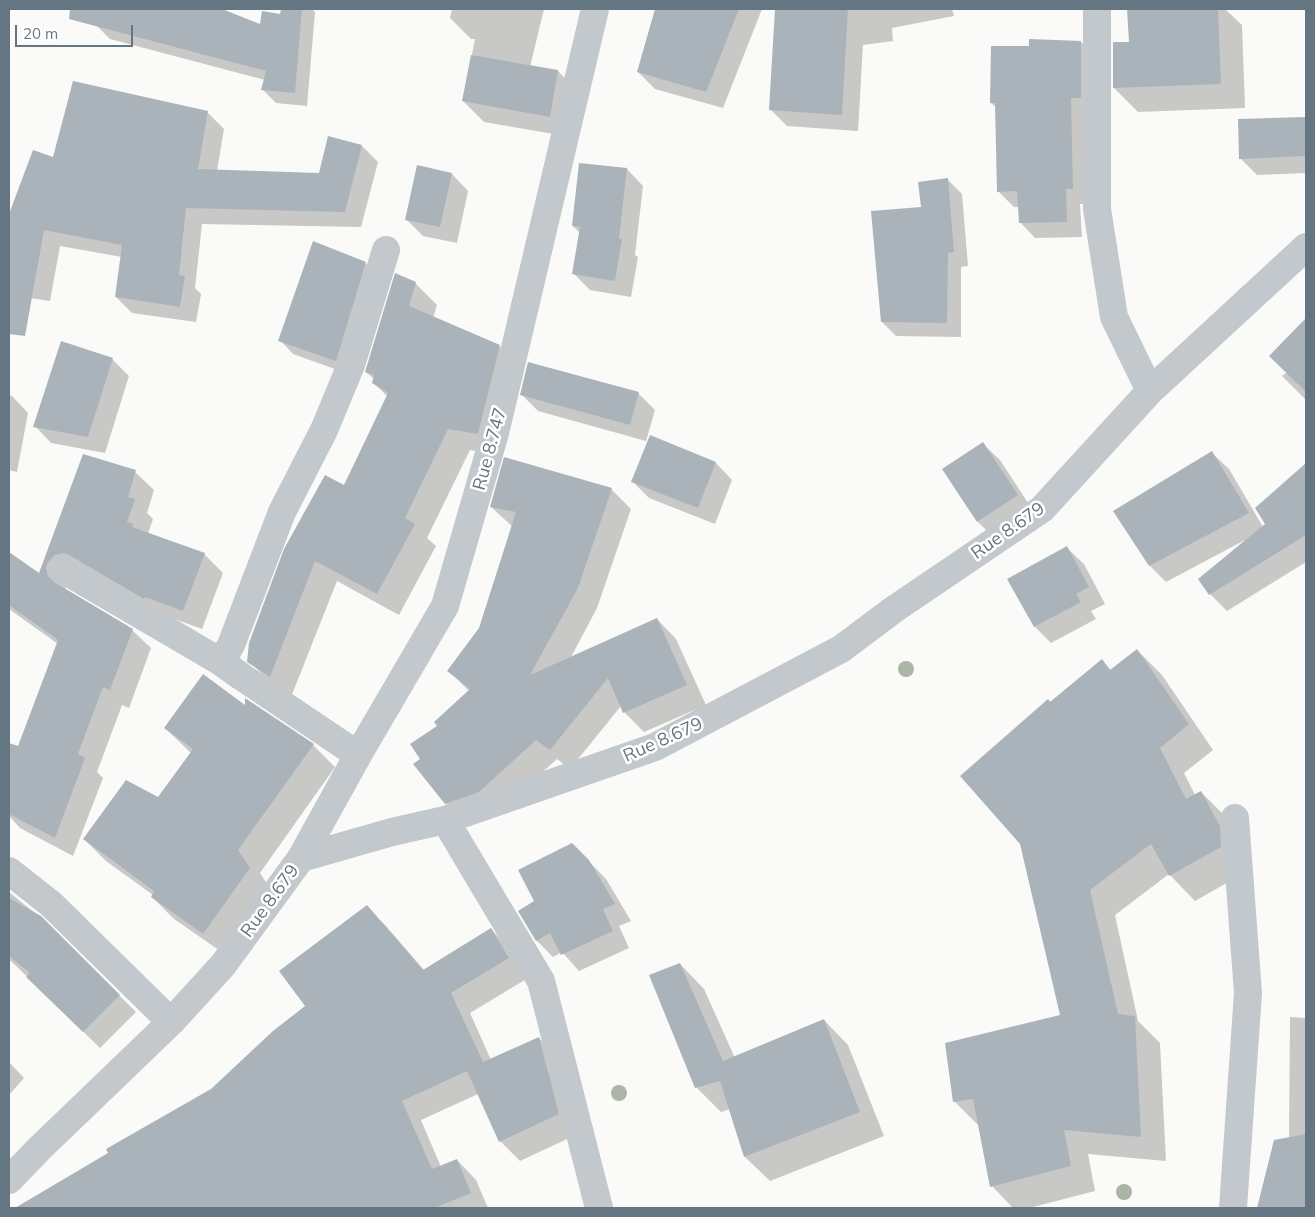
<!DOCTYPE html>
<html>
<head>
<meta charset="utf-8">
<style>
	body { margin:0 }
	#map { position:relative; width:1315px; height:1217px; overflow:hidden; background:#fafaf8; font-family:Mulish,sans-serif }
	canvas { display:block }
	.frame { position:absolute; inset:0; border:10px solid #657683; pointer-events:none }
	.scale { position:absolute; left:15px; top:25px; width:118px; height:22px; box-sizing:border-box; border:2px solid #657683; border-top:0; padding-left:6px; font-size:15px; line-height:18px; white-space:nowrap; color:#657683; -webkit-text-stroke:4px #fff; paint-order:stroke }
</style>
</head>
<body>
<div id="map">
<canvas width="1315" height="1217"></canvas>
<div class="frame"></div>
<div class="scale">20 m</div>
</div>
<script>
const context = document.querySelector('canvas').getContext('2d');
context.lineJoin = 'round';
function fill(path, color) { context.fillStyle = color; context.fill(path, 'evenodd'); }
function stroke(path, color, width, dash) { context.strokeStyle = color; context.lineWidth = width; context.lineCap = dash ? 'butt' : 'round'; context.setLineDash(dash || []); context.stroke(path); }
function drawText(font, color, halo, rows, align = 'center') {
  context.font = font + ' Mulish,sans-serif'; context.lineWidth = 5; context.setLineDash([]); context.textBaseline = 'middle'; context.strokeStyle = halo; context.fillStyle = color; for (const [text, x, y, turn = 0] of rows) {
    context.save(); context.translate(x, y); context.rotate((+turn || 0) * Math.PI / 180); context.textAlign = isNaN(turn) ? turn : align; if (halo) context.strokeText(text, 0, 0); context.fillText(text, 0, 0); context.restore();
  }
}
fill(new Path2D(`
	M103 9H218L261 25 281 15 283 9H312L315 12 307 106 276 103 263 90 265 80 110 39 97 26Z
	M452 9H544L530 67 558 71 578 92 571 137 484 122 463 101 475 39H471L450 18Z
	M678 9H762L723 108 655 89 638 72Z
	M776 9H952L954 16 892 28 893 41 863 45 858 131 787 126 771 110Z
	M1128 9H1225L1242 25 1245 108 1138 112 1114 88 1130 44Z
	M1081 42 1096 57 1088 204H1080L1082 237 1035 238 1020 222 1019 207H1014L999 192 997 108 991 103 1030 47Z
	M74 82 208 113 224 129 217 171 319 174 362 146 378 162 361 227 202 224 195 288 201 294 196 322 132 313 116 297 122 257 60 246 50 301 16 296 9 289V218L20 185 54 159Z
	M1306 118V173L1257 175 1240 158 1239 120Z
	M627 169 643 186 635 255 638 257 631 297 590 290 573 273 580 233 573 226Z
	M452 174 468 191 457 243 423 236 407 220Z
	M948 180 962 194 968 266 961 267V337L896 336 882 322Z
	M365 263 379 277 349 374 293 354 280 340Z
	M415 283 437 305 433 318 499 346 521 368 500 455 470 450 427 538 436 546 399 615 337 581 291 697 271 683 249 661 344 486 388 397 374 383 375 380 366 372Z
	M1306 320V400L1282 376 1287 372 1271 356Z
	M62 343 113 360 129 376 105 453 51 443 35 426Z
	M638 393 655 410 646 441 538 411 521 394Z
	M9 395 12 396 28 413 17 472 9 470Z
	M983 444 1000 460 1034 512 994 538 978 522Z
	M1212 453 1229 469 1263 527 1267 524 1256 508 1306 465V562L1227 611 1210 594 1200 580 1245 540 1166 582 1150 566Z
	M84 455 135 472 154 490 147 513 153 519 148 534 204 554 223 573 202 629 67 580 65 590 132 630 151 648 129 708 122 705 97 772 103 778 73 856 20 828 9 816V744L19 748 58 644 9 609V554L40 575Z
	M716 463 732 480 715 524 649 498 632 481Z
	M611 489 631 509 597 608 570 659 657 619 676 639 706 705 644 732 624 712 621 706 570 769 557 759 499 811 466 823 446 803 422 759 439 726 470 692 449 671 480 629 513 527 491 507Z
	M1067 548 1084 564 1105 604 1091 611 1096 619 1051 643 1035 627 1009 579Z
	M1137 650 1162 675 1213 750 1184 773 1195 795 1201 792 1226 817 1246 872 1195 901 1169 874 1115 915 1138 1021 1160 1043 1166 1161 1088 1154 1095 1191 1029 1208H1013L992 1186 980 1127 955 1102 946 1044 1061 1016 1050 703 1102 661 1111 670Z
	M246 707 313 745 335 767 260 873 272 891 226 955 174 919 152 897 153 895 106 861 84 839 158 799 191 753 165 728Z
	M572 844 606 879 631 921 619 926 629 948 579 971 562 952 553 957 537 941 519 912 536 902Z
	M9 892 40 917 136 1012 100 1048 9 959Z
	M366 907 386 926 424 970 491 929 510 949 528 978 470 1013 491 1060 539 1038 558 1058 578 1134 520 1161 500 1141 478 1094 421 1120 441 1167 457 1160 476 1180 488 1208H58L47 1191 211 1090 307 1006Z
	M680 964 704 989 735 1058 824 1020 848 1045 884 1136 770 1181 745 1157 730 1109 721 1112 696 1087Z
	M1290 1017 1306 1018V1208H1258L1275 1141 1289 1138Z
	M9 1062 24 1078 9 1095Z`), '#0003');
fill(new Path2D(`
	M70 9H222L260 24 262 11 280 14 281 9H302L295 93 261 90 266 71 69 19Z
	M655 9H739L706 92 637 72Z
	M775 9H848L842 115 769 110Z
	M1127 9H1218L1221 84 1113 88V42H1129Z
	M1029 39 1081 41V98H1071L1073 189H1066L1067 222 1019 223 1017 191 997 192 995 103H990L991 46H1029Z
	M471 55 558 70 550 117 462 101Z
	M73 81 208 111 198 169 319 173 328 136 362 145 345 212 186 208 179 275 185 276 180 307 115 297 122 245 44 230 25 336 9 334V214L33 150 53 157Z
	M1306 117V156L1239 159 1238 119Z
	M579 163 627 168 619 239H622L615 281 572 274 580 227 572 226Z
	M417 165 452 173 440 227 405 220Z
	M948 178 954 252 948 253 947 323 881 322 871 211 921 207 918 182Z
	M313 241 366 262 336 361 278 341Z
	M395 273 416 282 409 306 500 345 478 434 448 429 405 518 415 524 377 594 315 561 270 677 247 662 249 643 284 549 325 475 344 485 388 393 372 383 374 375 365 372Z
	M1306 318V392L1269 356Z
	M61 341 113 358 88 437 33 427Z
	M528 362 639 392 630 425 520 395Z
	M650 435 716 462 698 508 631 482Z
	M983 442 1018 495 977 522 942 469Z
	M1212 451 1249 513 1149 566 1113 511Z
	M83 454 136 470 128 497 135 499 127 522 133 524 132 527 205 553 183 611 145 597 144 599 69 555 63 553 55 555 48 562 46 568 48 576 54 582 133 629 110 690 103 687 78 754 85 758 55 838 9 814V743L18 746 58 640 9 605V552L39 573Z
	M504 457 612 488 578 588 530 675 657 618 687 685 623 713 608 678 550 750 536 740 479 792 445 804 413 764 420 759 410 744 437 726 434 722 470 689 447 671 479 628 516 512 490 507Z
	M1306 463V535L1209 595 1198 579 1265 524 1255 508Z
	M1067 546 1089 587 1076 594 1081 602 1034 627 1007 579Z
	M1137 649 1189 724 1160 748 1186 799 1201 791 1220 826 1221 847 1169 876 1151 844 1090 890 1118 1014 1135 1016 1141 1137 1064 1130 1071 1166 990 1187 973 1099 953 1102 945 1043 1060 1015 1020 844 960 776 1048 699 1050 702 1102 659 1110 670Z
	M203 674 245 705V698L314 744 238 850 250 868 203 934 151 897 154 891 83 839 126 780 158 797 193 749 164 728Z
	M572 843 589 860 615 904 603 909 613 931 561 955 550 933 536 941 518 911 534 901 518 870Z
	M9 898 41 916 120 995 83 1032 26 977 30 973 9 956Z
	M367 905 423 970 491 928 509 958 451 993 483 1062 539 1037 559 1114 499 1142 467 1071 402 1101 432 1169 457 1159 471 1193 434 1208H15L108 1153 106 1149 211 1089 273 1031 305 1006 279 971Z
	M680 963 723 1061 824 1019 860 1112 744 1157 720 1081 695 1088 649 975Z
	M1306 1134V1208H1257L1274 1140Z`), '#aab3b9');
stroke(new Path2D(`
	M1097 9V209L1114 317 1150 391
	M62 569 221 662
	M358 755 242 677 221 662 231 645 282 512 324 430 351 365 386 250
	M445 820 541 981 599 1208
	M301 858 358 755 445 606 495 433 595 9
	M9 871 51 904 171 1022
	M9 1180 40 1148 171 1022 223 965 301 858 392 832 445 820 655 747 841 649 893 610 1042 509 1150 391 1306 247
	M1233 1208 1248 993 1235 818`), '#c3c8cc', 28);
context.fillStyle = '#aab4a7';
for (const [x, y] of [
	[906,669],
	[619,1093],
	[1124,1192]
]) { context.beginPath(); context.arc(x, y, 8, 0, 2 * Math.PI); context.fill(); }
drawText('18px', '#657683', '#fff', [
	["Rue 8.747",490,449,-75],
	["Rue 8.679",1008,531,-35],
	["Rue 8.679",663,740,-24],
	["Rue 8.679",270,901,-54]
]);
</script>
</body>
</html>
